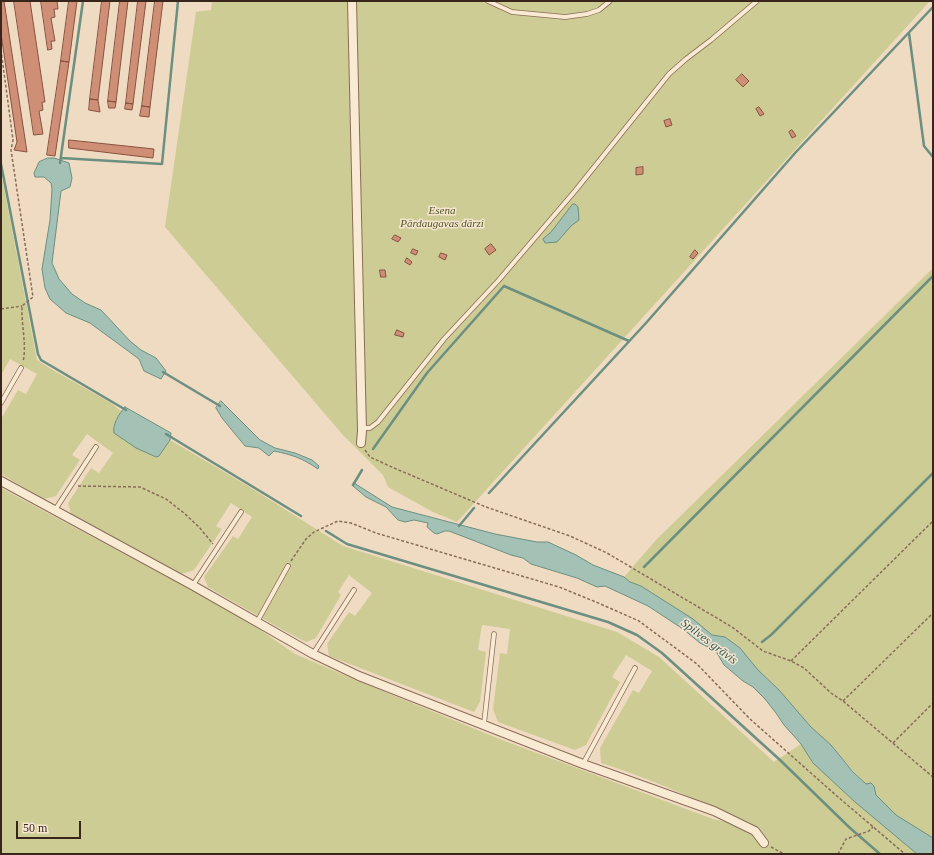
<!DOCTYPE html>
<html>
<head>
<meta charset="utf-8">
<style>
	body { margin:0 }
	#map { position:relative; width:934px; height:855px; overflow:hidden; background:#efdbc1; font-family:Georgia,serif }
	canvas { display:block }
	.frame { position:absolute; inset:0; border:2px solid #38261d; pointer-events:none }
	.scale { position:absolute; left:16px; top:821px; width:65px; height:18px; box-sizing:border-box; border:2px solid #38261d; border-top:0; padding-left:5px; font-size:12px; line-height:14px; white-space:nowrap; color:#38261d; -webkit-text-stroke:3px #f6e6d1; paint-order:stroke }
</style>
</head>
<body>
<div id="map">
<canvas width="934" height="855"></canvas>
<div class="frame"></div>
<div class="scale">50 m</div>
</div>
<script>
const context = document.querySelector('canvas').getContext('2d');
context.lineJoin = 'round';
function fill(path, color) { context.fillStyle = color; context.fill(path, 'evenodd'); }
function stroke(path, color, width, dash) { context.strokeStyle = color; context.lineWidth = width; context.lineCap = dash ? 'butt' : 'round'; context.setLineDash(dash || []); context.stroke(path); }
function drawText(font, color, halo, rows, align = 'center') {
  context.font = font + ' Georgia,serif'; context.lineWidth = 3; context.setLineDash([]); context.textBaseline = 'middle'; context.strokeStyle = halo; context.fillStyle = color; for (const [text, x, y, turn = 0] of rows) {
    context.save(); context.translate(x, y); context.rotate((+turn || 0) * Math.PI / 180); context.textAlign = isNaN(turn) ? turn : align; if (halo) context.strokeText(text, 0, 0); context.fillText(text, 0, 0); context.restore();
  }
}
fill(new Path2D(`
	M212 1H930L457 522 433 512 388 487 383 475 343 435 165 227 196 12 211 10Z
	M1 173 37 360 51 369 111 403 121 411 113 428 159 456 170 440 248 486 343 546 617 632 659 657 774 762 801 744 813 763 855 802 917 854H1V488L193 591 250 623 295 654 351 678 502 740 713 819 727 822 732 816C689 796 646 777 601 763L600 748 633 690 639 693 652 671 626 655 612 677 620 682 586 745 575 750 498 722 493 709 500 653 507 654 510 629 482 625 478 650 486 652 480 702 474 712 329 656 327 644 349 612 355 616 372 593 349 575 338 592 341 595 316 638 306 642C273 625 241 606 208 587L204 577 233 536 238 539 252 517 231 503 216 526 222 529 194 570 181 574 71 514 68 503 91 468 99 473 113 453 87 434 72 455 80 460 56 496 44 499 1 474V419L18 390 26 394 37 374 10 359 1 375Z
	M933 268V838L896 815 876 795 874 786 866 785 854 772 831 745 811 727 779 690 758 670 740 648 725 637 712 635 693 619 641 586 630 582 624 577 656 540Z`), '#cdcc95');
const water = new Path2D(`
	M48 158H54L69 163 72 178 70 187 61 191 52 263 59 279 72 294 85 303 101 310 130 341 141 350 156 358 166 371 161 379 144 371 139 359 90 323 66 313 50 299 45 288 42 269 50 220 52 189 51 183 44 177H35L34 173 39 162Z
	M573 204H575L578 207 579 220 571 226 557 242 545 243 543 239 551 232Z
	M221 401 260 440 275 448 295 453 312 460 319 466 318 469C302 458 293 455 274 451L269 456 259 448 245 446 222 418 216 408Z
	M125 407 171 433 170 440 159 456 156 457 136 448 114 433C112 426 119 413 125 407Z
	M354 483 392 507 495 534 537 542H548L576 555 593 565 624 577 630 582 641 586 693 619 712 635 725 637 740 648 758 670 779 690 811 727 831 745 853 772 866 784 871 783 874 786 876 795 896 815 933 838V854H917L855 802 813 763 801 744 784 725 776 713 765 699 753 687 743 681 724 665 717 653 712 649 700 643 683 629 648 606 605 586 597 587 577 578 531 564 523 558 511 555 449 531H445L437 534 434 533 427 527 428 523 414 520 405 522 398 520 386 507 366 497 353 486Z`);
fill(water, '#a4c1b5');
stroke(water, '#6b8f81', 1);
stroke(new Path2D(`
	M909 33 924 146 933 157
	M61 158 162 164 178 1
	M60 163 83 1
	M1 164 38 354 41 360 126 410
	M163 372 220 406
	M166 434 301 516
	M373 449 427 373 504 286 629 341
	M353 485 362 470
	M489 493 646 323 796 152 933 7
	M459 526 474 508
	M326 531 347 544 608 622 637 635 662 653 780 760 850 828 880 854
	M644 567 933 276
	M762 642 771 635 933 473`), '#6b8f81', 2.5);
const building = new Path2D(`
	M1 1H4L27 152 14 150 17 142 1 34Z
	M14 1H30L45 102H42L43 110 39 111 43 134 34 135Z
	M41 1H57L58 9H54L55 17 51 18 55 41H51L52 49 48 50Z
	M69 1H77L69 62 61 61Z
	M102 1H110L98 100 90 99Z
	M120 1H128L116 102 108 101Z
	M138 1H146L133 104 126 103Z
	M155 1H163L150 107 142 106Z
	M61 61 69 62 55 156 47 155Z
	M742 74 749 81 743 87 736 80Z
	M90 99 98 100 100 112 89 110Z
	M108 101 116 102 115 108H109Z
	M126 103 133 104 132 110 125 109Z
	M142 106 150 107 149 117 140 116Z
	M759 107 764 114 760 116 756 109Z
	M670 119 672 125 666 127 664 121Z
	M792 130 796 136 792 138 789 132Z
	M69 140 154 149 153 158 69 148Z
	M643 167V174L636 175V168Z
	M395 235 401 238 398 242 392 239Z
	M491 244 496 250 489 255 485 249Z
	M413 249 418 251 416 255 411 253Z
	M695 250 698 253 693 259 690 257Z
	M441 253 447 255 445 260 439 257Z
	M407 258 412 262 410 265 405 262Z
	M380 270H385L386 277H381Z
	M397 330 404 333 403 337 395 335Z`);
fill(building, '#ce8f76');
stroke(building, '#88523e', 1);
const lane = new Path2D(`
	M488 1 512 12 565 17 587 14 599 10 610 1
	M1 403 21 368
	M362 425 365 428H370L378 422 444 339 498 281 575 191 669 74 686 59 711 40 757 1
	M55 510 96 447
	M193 585 241 512
	M257 622 288 566
	M313 654 354 590
	M484 724 494 634
	M583 764 635 668`);
const street = new Path2D(`
	M352 1 362 431 361 443
	M1 481 192 585 313 654 359 676 583 764 714 811 755 831 764 843`);
stroke(lane, '#896c58', 5.5);
stroke(street, '#896c58', 10);
stroke(new Path2D(`
	M1 50 13 140 11 150 33 297 22 306C21 325 27 344 23 362
	M1 309 22 306
	M365 450 370 457 394 468 486 507 570 536 607 553 732 627 763 651 791 661 804 668 831 693 843 701 933 777
	M78 486 140 487 166 499 184 513 199 527 213 544
	M291 561 306 539 314 532 338 521 351 523 376 533 559 587 596 602 639 621 697 664 750 719 838 797 905 854
	M791 661 933 521
	M843 701 933 613
	M893 743 933 703
	M771 847 784 854
	M838 854 846 839 869 831 873 827`), '#896c58', 1.5, [3, 2]);
stroke(lane, '#f9ead4', 4);
stroke(street, '#f9ead4', 8);
drawText('italic 11px', '#4f5523', '#f6e6d1', [
	["Esena",442,211],
	["Pārdaugavas dārzi",442,224]
]);
drawText('italic 12px', '#2c5850', '#f6e6d1', [
	["Spilves grāvis",709,642,37]
]);
</script>
</body>
</html>
